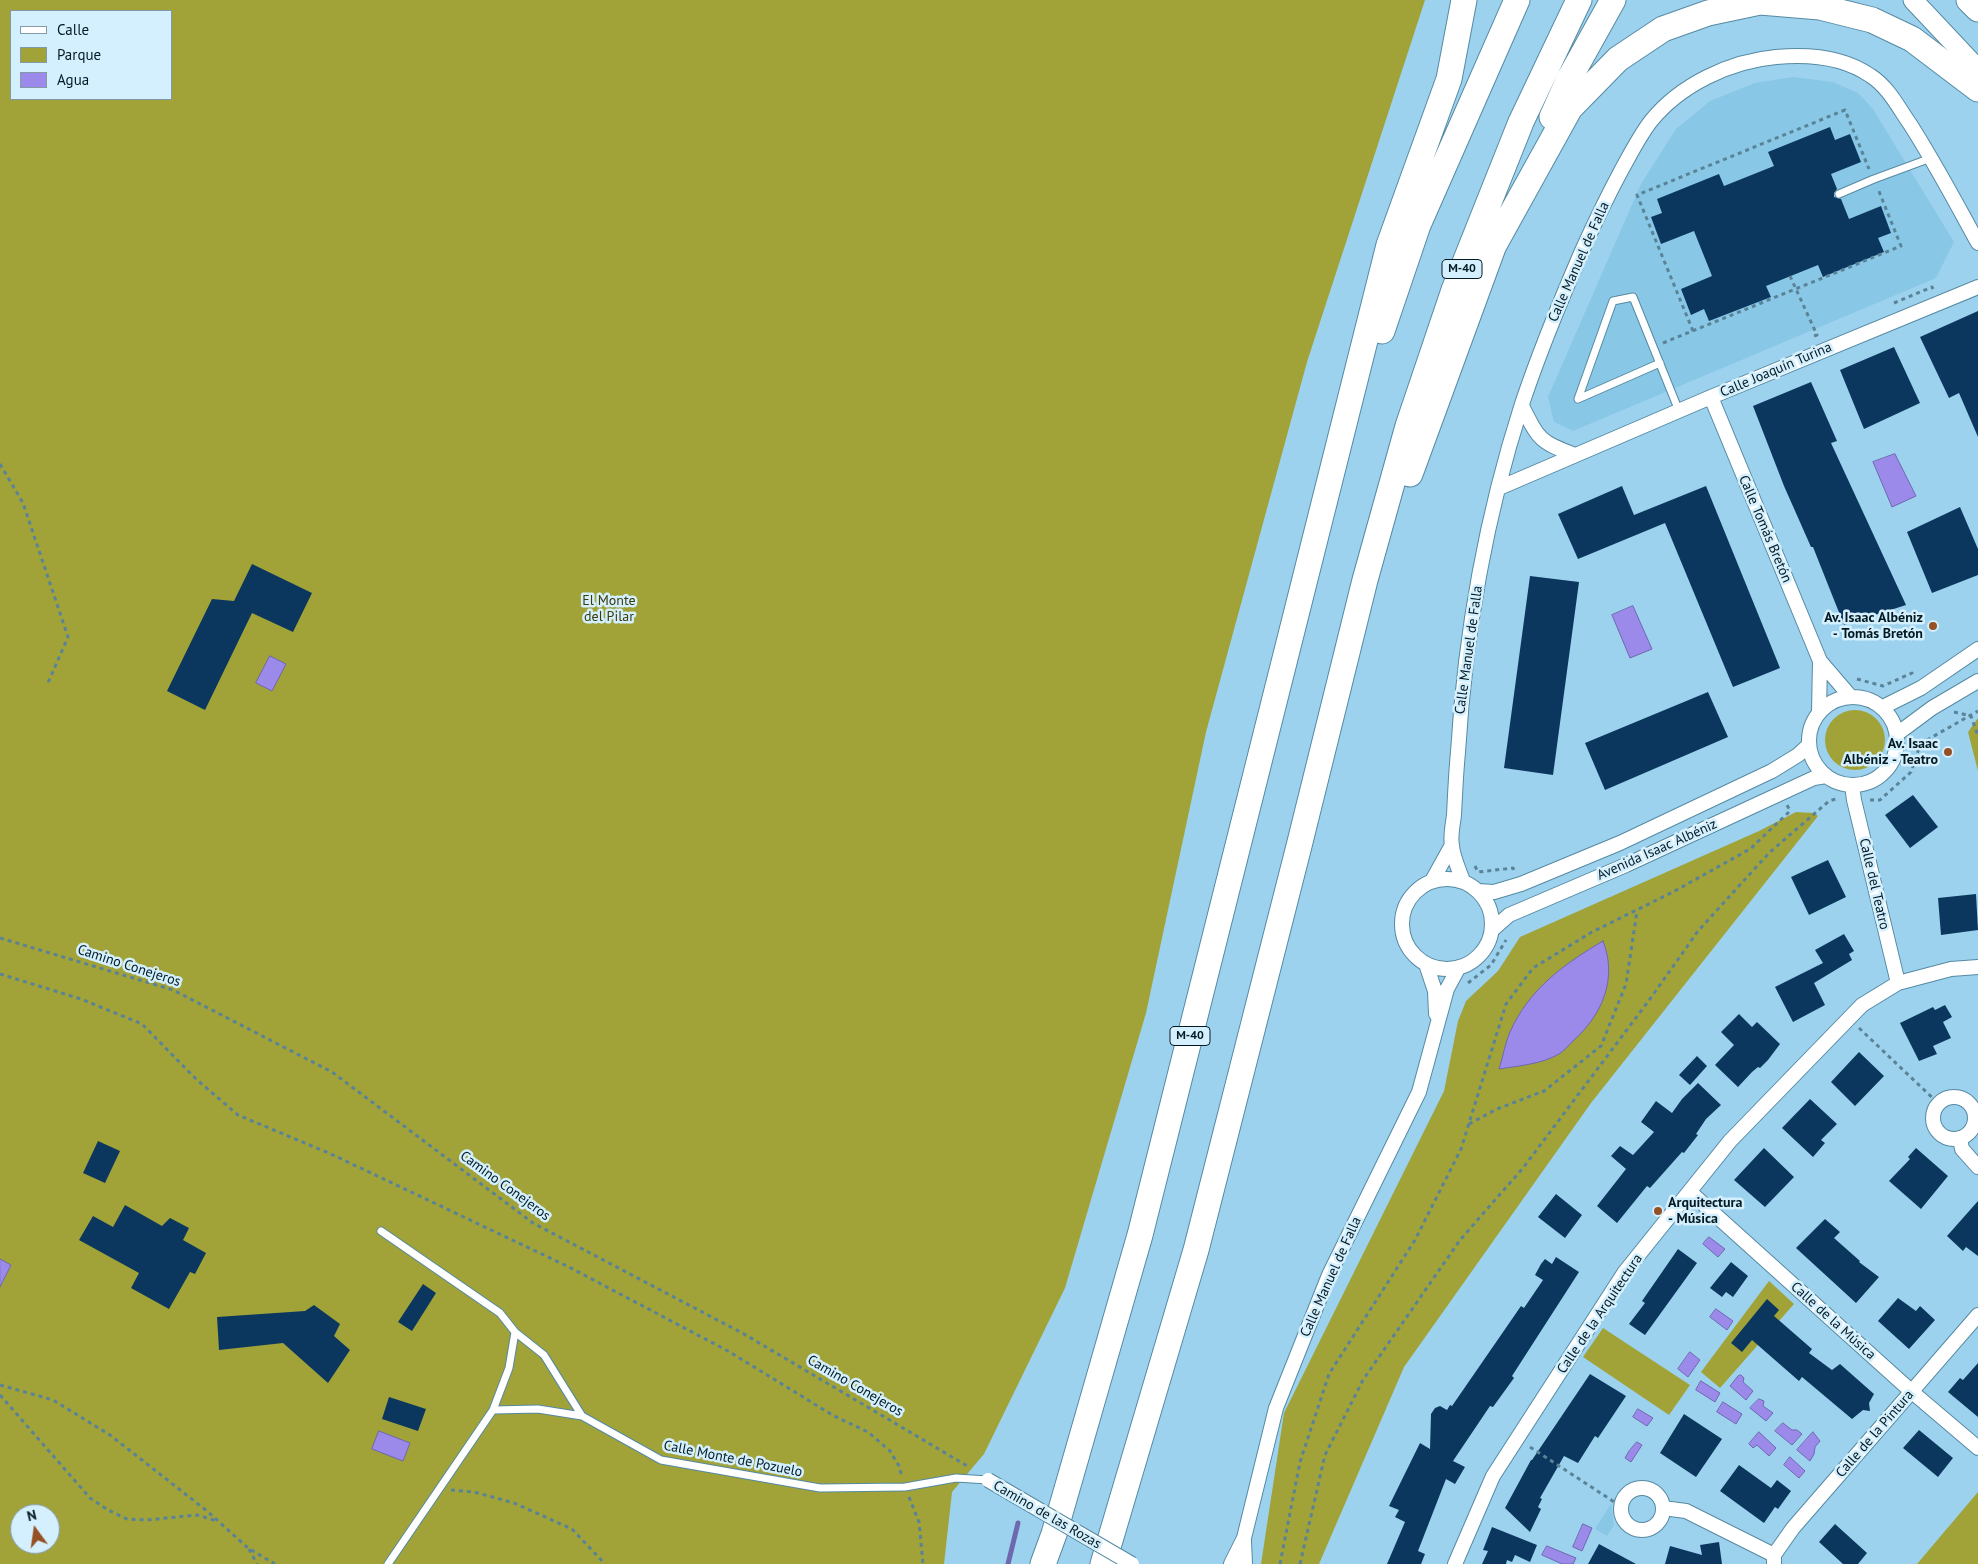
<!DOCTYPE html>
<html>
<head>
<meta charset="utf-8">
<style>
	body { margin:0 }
	#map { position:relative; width:1978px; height:1564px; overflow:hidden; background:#9cd2ee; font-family:"PT Sans",sans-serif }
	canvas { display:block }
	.legend { position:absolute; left:10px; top:10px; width:162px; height:90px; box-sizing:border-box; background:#d4effd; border:1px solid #819aa6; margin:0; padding:6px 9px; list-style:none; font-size:15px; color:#041a23 }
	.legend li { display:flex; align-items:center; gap:10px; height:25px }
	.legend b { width:25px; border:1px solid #819aa6 }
	.north { position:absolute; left:10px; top:1504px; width:50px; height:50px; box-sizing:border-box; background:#d4effd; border:1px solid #819aa6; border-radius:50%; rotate:346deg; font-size:14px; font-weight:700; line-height:20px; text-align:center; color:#041a23 }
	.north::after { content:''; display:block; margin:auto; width:18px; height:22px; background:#955024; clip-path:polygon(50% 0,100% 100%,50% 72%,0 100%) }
</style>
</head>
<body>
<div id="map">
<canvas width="1978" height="1564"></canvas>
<ul class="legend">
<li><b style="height:6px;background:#fff"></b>Calle</li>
<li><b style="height:14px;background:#a1a339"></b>Parque</li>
<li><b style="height:14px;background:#9b8aea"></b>Agua</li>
</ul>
<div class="north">N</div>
</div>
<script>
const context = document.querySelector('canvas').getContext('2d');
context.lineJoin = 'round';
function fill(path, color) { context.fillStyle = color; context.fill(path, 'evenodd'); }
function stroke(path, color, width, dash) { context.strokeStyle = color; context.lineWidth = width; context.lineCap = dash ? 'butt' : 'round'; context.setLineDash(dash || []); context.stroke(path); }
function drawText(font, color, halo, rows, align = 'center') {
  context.font = font + ' "PT Sans",sans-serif'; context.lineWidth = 5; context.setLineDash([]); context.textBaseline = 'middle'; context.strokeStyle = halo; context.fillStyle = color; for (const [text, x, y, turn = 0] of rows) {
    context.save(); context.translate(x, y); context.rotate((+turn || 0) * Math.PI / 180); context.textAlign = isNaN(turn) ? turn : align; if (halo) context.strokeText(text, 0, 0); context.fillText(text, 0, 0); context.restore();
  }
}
fill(new Path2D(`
	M1793 77 1833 82 1858 93 1873 109 1954 242 1936 278 1573 431 1554 422 1548 397 1641 184 1676 129 1710 101 1755 83Z
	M1611 1504 1614 1525 1607 1536 1595 1529Z`), '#88c7e6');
fill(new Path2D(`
	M0 0H1425L1307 362 1206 732 1146 1013 1065 1288 984 1454 952 1492 944 1564H0ZM11 11H171V99H11ZM20 1514H50V1544H20Z
	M1825 740a30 30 0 1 1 60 0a30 30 0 1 1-60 0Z
	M1978 718V771L1968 732Z
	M1796 812 1814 813 1818 816 1591 1103 1404 1367 1319 1564H1261L1284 1413 1444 1091 1458 1021 1466 1001 1498 971 1520 937 1759 831Z
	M1769 1281 1794 1304 1720 1388 1701 1372Z
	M1603 1328 1690 1385 1669 1415 1583 1357Z
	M1978 1492V1564H1917Z`), '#a1a339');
const water = new Path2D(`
	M1895 454 1916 496 1892 507 1873 462Z
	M1633 606 1652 649 1630 658 1612 615Z
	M270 656 286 664 272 691 256 683Z
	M1603 941C1618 979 1602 1015 1573 1041 1569 1045 1564 1051 1559 1054 1542 1064 1518 1066 1499 1069 1503 1057 1505 1043 1510 1032 1529 989 1564 964 1603 941Z
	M1709 1237 1725 1249 1718 1257 1703 1244Z
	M0 1259 11 1265 0 1287Z
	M1716 1309 1733 1321 1727 1330 1710 1317Z
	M1690 1352 1700 1360 1688 1377 1678 1369Z
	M1741 1375 1744 1378 1743 1382 1753 1391 1746 1400 1730 1386 1738 1376Z
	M1701 1381 1720 1393 1715 1402 1696 1390Z
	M1759 1399 1764 1401 1763 1406 1773 1413 1766 1421 1750 1408Z
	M1723 1402 1742 1414 1736 1424 1717 1412Z
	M1638 1409 1653 1418 1647 1426 1633 1417Z
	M1783 1423 1792 1430H1797L1802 1434 1792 1445 1775 1431Z
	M379 1431 410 1443 403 1461 372 1449Z
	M1759 1432 1776 1448 1769 1456 1757 1445 1753 1448 1749 1444Z
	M1813 1432 1820 1441 1815 1447 1814 1454 1810 1461 1797 1450Z
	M1637 1442 1642 1445 1631 1462 1625 1458 1629 1451Z
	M1790 1457 1805 1471 1799 1478 1784 1465Z
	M1583 1524 1592 1528 1582 1551 1573 1547Z
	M1547 1546 1576 1558 1573 1564H1562L1542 1555Z`);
fill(water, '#9b8aea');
stroke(water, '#6e68ae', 1);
stroke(new Path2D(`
	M1008 1564 1018 1523`), '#6e68ae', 5);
fill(new Path2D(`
	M1830 127 1835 140 1850 134 1861 162 1831 174 1837 189 1834 193V197L1841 199 1849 219 1881 206 1891 233 1878 238 1884 252 1823 277 1818 265 1766 286 1771 297 1709 321 1704 309 1691 315 1681 289 1712 276 1694 231 1661 244 1651 217 1662 213 1657 199 1719 174 1724 186 1774 166 1768 152Z
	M1978 311V437L1959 393 1949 398 1920 337Z
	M1894 347 1920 403 1864 429 1840 370Z
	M1811 382 1837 441 1831 443 1906 605 1844 625 1813 547H1811L1784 486 1753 406Z
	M1622 486 1634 515 1706 486 1780 668 1733 687 1665 523 1578 559 1558 514Z
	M1960 507 1978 549V575L1932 593 1907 532Z
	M252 564 312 593 293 632 252 613 205 710 167 691 212 599 234 601Z
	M1530 576 1579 582 1553 775 1504 768Z
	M1708 692 1728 737 1605 790 1585 743Z
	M1913 795 1938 827 1910 848 1885 815Z
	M1828 860 1846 897 1809 915 1791 877Z
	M1976 894 1978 930 1941 935 1938 898Z
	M1844 934 1854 951 1849 954 1852 960 1814 983 1825 1005 1793 1022 1775 987 1823 963 1815 950Z
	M1945 1005 1952 1017 1943 1022 1951 1038 1933 1046 1937 1054 1919 1061 1900 1023 1933 1007 1935 1010Z
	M1739 1014 1752 1027 1757 1022 1780 1044 1768 1060 1760 1068 1758 1067 1752 1072 1738 1087 1715 1065 1734 1045 1721 1032Z
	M1859 1052 1884 1076 1855 1106 1831 1082Z
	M1697 1056 1707 1066 1690 1085 1679 1075Z
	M1698 1083 1721 1105 1706 1119 1696 1134 1698 1135 1684 1153 1682 1152 1650 1188 1647 1186 1617 1223 1597 1206 1626 1169 1611 1156 1620 1146 1633 1155 1654 1132 1641 1122 1656 1101 1672 1113 1682 1099Z
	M1810 1099 1837 1124 1821 1140 1825 1143 1813 1157 1782 1128Z
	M98 1141 120 1151 105 1183 83 1173Z
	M1764 1148 1794 1177 1765 1207 1734 1180Z
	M1916 1148 1948 1176 1921 1209 1889 1181 1910 1159 1908 1157Z
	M1556 1194 1582 1215 1565 1238 1538 1217Z
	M1978 1201V1256L1966 1247 1963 1251 1947 1236Z
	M125 1205 162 1226 170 1218 189 1228 183 1240 206 1253 195 1274 190 1272 169 1309 131 1288 139 1273 79 1240 93 1216 113 1227Z
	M1825 1219 1840 1232 1834 1238 1860 1261 1859 1262 1879 1277 1856 1303 1796 1248Z
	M1678 1249 1697 1263 1645 1335 1629 1324 1645 1303 1642 1301Z
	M1556 1257 1579 1272 1512 1376 1514 1378 1493 1407 1490 1406 1453 1461 1465 1467 1455 1484 1446 1479 1418 1551 1425 1554 1421 1564H1387L1405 1522 1395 1517 1399 1510 1389 1506 1420 1443 1430 1449 1431 1414 1435 1408 1440 1406 1447 1410 1450 1405 1452 1406 1521 1306 1524 1308 1543 1280 1535 1275 1541 1264 1545 1259 1552 1264Z
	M1731 1262 1748 1276 1733 1297 1726 1292 1722 1297 1710 1288Z
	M423 1284 436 1293 412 1331 398 1322Z
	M1898 1298 1916 1311 1920 1306 1935 1320 1909 1349 1878 1321Z
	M1767 1299 1779 1310 1774 1316 1812 1349 1809 1353 1832 1370 1840 1364 1874 1394 1869 1403 1870 1411 1863 1410 1852 1419 1802 1377 1799 1381 1752 1340 1742 1352 1731 1343Z
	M314 1305 340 1324 334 1336 350 1350 328 1383 283 1343 219 1350 217 1317 305 1311Z
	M1978 1363V1417L1948 1392 1960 1378 1963 1380Z
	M1590 1374 1626 1396 1598 1438 1595 1436 1578 1463 1564 1456 1540 1498 1542 1499 1538 1507 1541 1509 1530 1532 1505 1508 1531 1460H1532Z
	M389 1397 426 1409 418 1431 382 1419Z
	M1684 1414 1722 1439 1696 1477 1660 1453Z
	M1919 1430 1953 1458 1938 1477 1903 1448Z
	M1739 1465 1771 1488 1777 1480 1791 1491 1778 1509 1775 1507 1764 1523 1720 1491Z
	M1835 1524 1867 1553 1858 1564H1843L1819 1542Z
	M1492 1527 1537 1545 1530 1562 1515 1555 1512 1562 1507 1560 1506 1564H1482L1488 1551 1483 1550Z
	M1719 1542 1722 1564H1665L1670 1546 1702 1555 1700 1545Z
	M1599 1544 1636 1564H1588Z`), '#0b375e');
const service = new Path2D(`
	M1839 194 1874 179 1931 158
	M1660 363 1578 399 1613 301 1633 297 1679 411
	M381 1231 500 1313 515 1332 544 1355 582 1416 661 1460 820 1488 905 1487 956 1478 988 1480
	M493 1410 538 1409 582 1416
	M388 1564 493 1410 509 1368 515 1332`);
const minor = new Path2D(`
	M1711 397 1820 661 1850 696
	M1522 406C1539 440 1540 442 1575 455
	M1499 488 1711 397 1978 287
	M1809 741a44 44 0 1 1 88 0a44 44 0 1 1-88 0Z
	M1883 707 1921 688 1978 649
	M1819 712 1820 661
	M1897 734 1932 708 1978 681
	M1852 785 1854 800 1898 983
	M1402 924a45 45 0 1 1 90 0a45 45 0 1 1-90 0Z
	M1432 881 1452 845
	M1463 881C1459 870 1453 857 1452 846 1450 836 1453 824 1454 815 1455 794 1456 773 1458 752 1465 635 1486 516 1522 404 1539 353 1560 302 1581 253 1594 224 1607 197 1622 169 1631 153 1640 135 1651 121 1680 85 1730 61 1776 57 1808 54 1844 57 1871 76 1889 88 1898 107 1910 124 1935 163 1956 203 1978 243
	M1478 891 1494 892 1521 884 1620 843 1772 771 1798 755 1809 745
	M1492 930 1509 915 1626 865 1814 778 1826 776
	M1426 964 1435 991 1436 1014
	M1933 1118a21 21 0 1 1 42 0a21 21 0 1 1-42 0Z
	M1960 1138 1962 1149 1978 1167
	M1690 1192 1911 1391 1978 1448
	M1621 1509a21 21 0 1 1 42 0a21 21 0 1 1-42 0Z
	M1663 1508 1686 1511 1774 1555
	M1244 1541 1245 1564
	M1231 1564 1244 1538 1276 1408 1329 1275 1419 1092 1447 989 1459 967
	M1455 1564 1493 1476 1624 1273 1730 1141 1862 1005 1898 983 1951 969 1978 967
	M1774 1564V1555L1793 1528 1978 1315`);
const secondary = new Path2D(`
	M1913 0 1978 69`);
const motorway = new Path2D(`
	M1969 0 1978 9
	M1552 117 1569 79 1613 0
	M1488 256 1570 108 1618 59 1663 29 1708 13 1760 2 1820 7 1872 20 1912 39 1978 89
	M1382 331 1418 225 1517 0
	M1410 474 1495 242
	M1043 1564 1054 1534 1140 1235 1389 245 1449 79 1464 0
	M1103 1564 1196 1250 1299 846 1365 580 1408 426 1454 290 1521 122 1579 0`);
stroke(service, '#558aa3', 9);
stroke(minor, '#558aa3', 16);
stroke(secondary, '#558aa3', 21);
stroke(motorway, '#558aa3', 27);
stroke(new Path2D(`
	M1790 276 1817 335 1814 336
	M1894 303 1932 287 1933 289
	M1693 331 1637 195 1845 110 1869 169
	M1663 343 1901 246 1878 189
	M0 464 23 503 68 637 47 685
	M1857 679 1883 686 1912 673 1914 676
	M1954 712 1971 716 1978 736
	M1870 800H1880L1911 772 1918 751 1927 740 1978 711
	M1475 866 1478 872 1513 868 1515 872
	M0 938 173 990 332 1072 533 1223 744 1334 969 1467
	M0 974 81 999 142 1024 196 1079 238 1115 331 1154 567 1266 728 1351 834 1416 868 1432 890 1451 899 1466 902 1477
	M1468 983 1491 965 1506 940
	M1859 1028 1939 1104
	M1469 1124 1497 1109 1544 1091 1601 1046 1626 984 1637 911
	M0 1385 53 1400 110 1435 207 1511 248 1548 275 1564
	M0 1395 90 1498 108 1510 127 1519 147 1520 197 1515 217 1521
	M1530 1447 1622 1507
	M451 1490 474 1492 514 1503 572 1529 605 1564
	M909 1497 919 1522 923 1564
	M249 1549 257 1564
	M1280 1564 1300 1462 1329 1374 1415 1240 1461 1149 1506 1004 1533 968 1592 932 1673 892 1750 849 1790 811 1787 805
	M1300 1564 1325 1455 1363 1380 1460 1240 1523 1168 1650 999 1698 931 1769 853 1829 801 1839 798`), '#5b8397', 3, [4, 4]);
stroke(service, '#fff', 7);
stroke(minor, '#fff', 14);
stroke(secondary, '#fff', 19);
stroke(motorway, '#fff', 25);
const minorBridge = new Path2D(`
	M988 1480 1132 1564`);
stroke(minorBridge, '#558aa3', 16, []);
stroke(minorBridge, '#fff', 14);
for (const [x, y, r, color] of [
	[1933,626,5,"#955024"],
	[1948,752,5,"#955024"],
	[1658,1211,5,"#955024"]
]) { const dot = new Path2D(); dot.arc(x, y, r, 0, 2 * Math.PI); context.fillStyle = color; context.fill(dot); stroke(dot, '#d4effd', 2); }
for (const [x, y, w] of [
	[1462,269,40],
	[1190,1036,40]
]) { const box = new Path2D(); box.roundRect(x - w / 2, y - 9.5, w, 19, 4); context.fillStyle = '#d4effd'; context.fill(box); stroke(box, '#041a23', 1); }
drawText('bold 12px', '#041a23', null, [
	["M-40",1462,269],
	["M-40",1190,1036]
]);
drawText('14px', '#041a23', '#d4effd', [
	["Calle Manuel de Falla",1579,262,-66],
	["Calle Joaquín Turina",1776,370,-23],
	["Calle Tomás Bretón",1765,529,67],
	["Calle Manuel de Falla",1469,650,-82],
	["Avenida Isaac Albéniz",1657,850,-24],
	["Calle del Teatro",1874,884,77],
	["Camino Conejeros",129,966,18],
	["Camino Conejeros",505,1186,36],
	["Calle Manuel de Falla",1331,1277,-66],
	["Calle de la Arquitectura",1600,1314,-56],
	["Calle de la Música",1833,1321,42],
	["Camino Conejeros",855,1386,30],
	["Calle de la Pintura",1875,1434,-49],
	["Calle Monte de Pozuelo",733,1459,11],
	["Camino de las Rozas",1047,1515,30]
]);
drawText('14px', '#3c3c0b', '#d4effd', [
	["El Monte",609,601],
	["del Pilar",609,617]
]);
drawText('bold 14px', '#041a23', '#d4effd', [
	["Av. Isaac Albéniz",1923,618],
	["- Tomás Bretón",1923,634],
	["Av. Isaac",1938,744],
	["Albéniz - Teatro",1938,760],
	["Arquitectura",1668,1203,"left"],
	["- Música",1668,1219,"left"]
], 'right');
</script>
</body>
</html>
